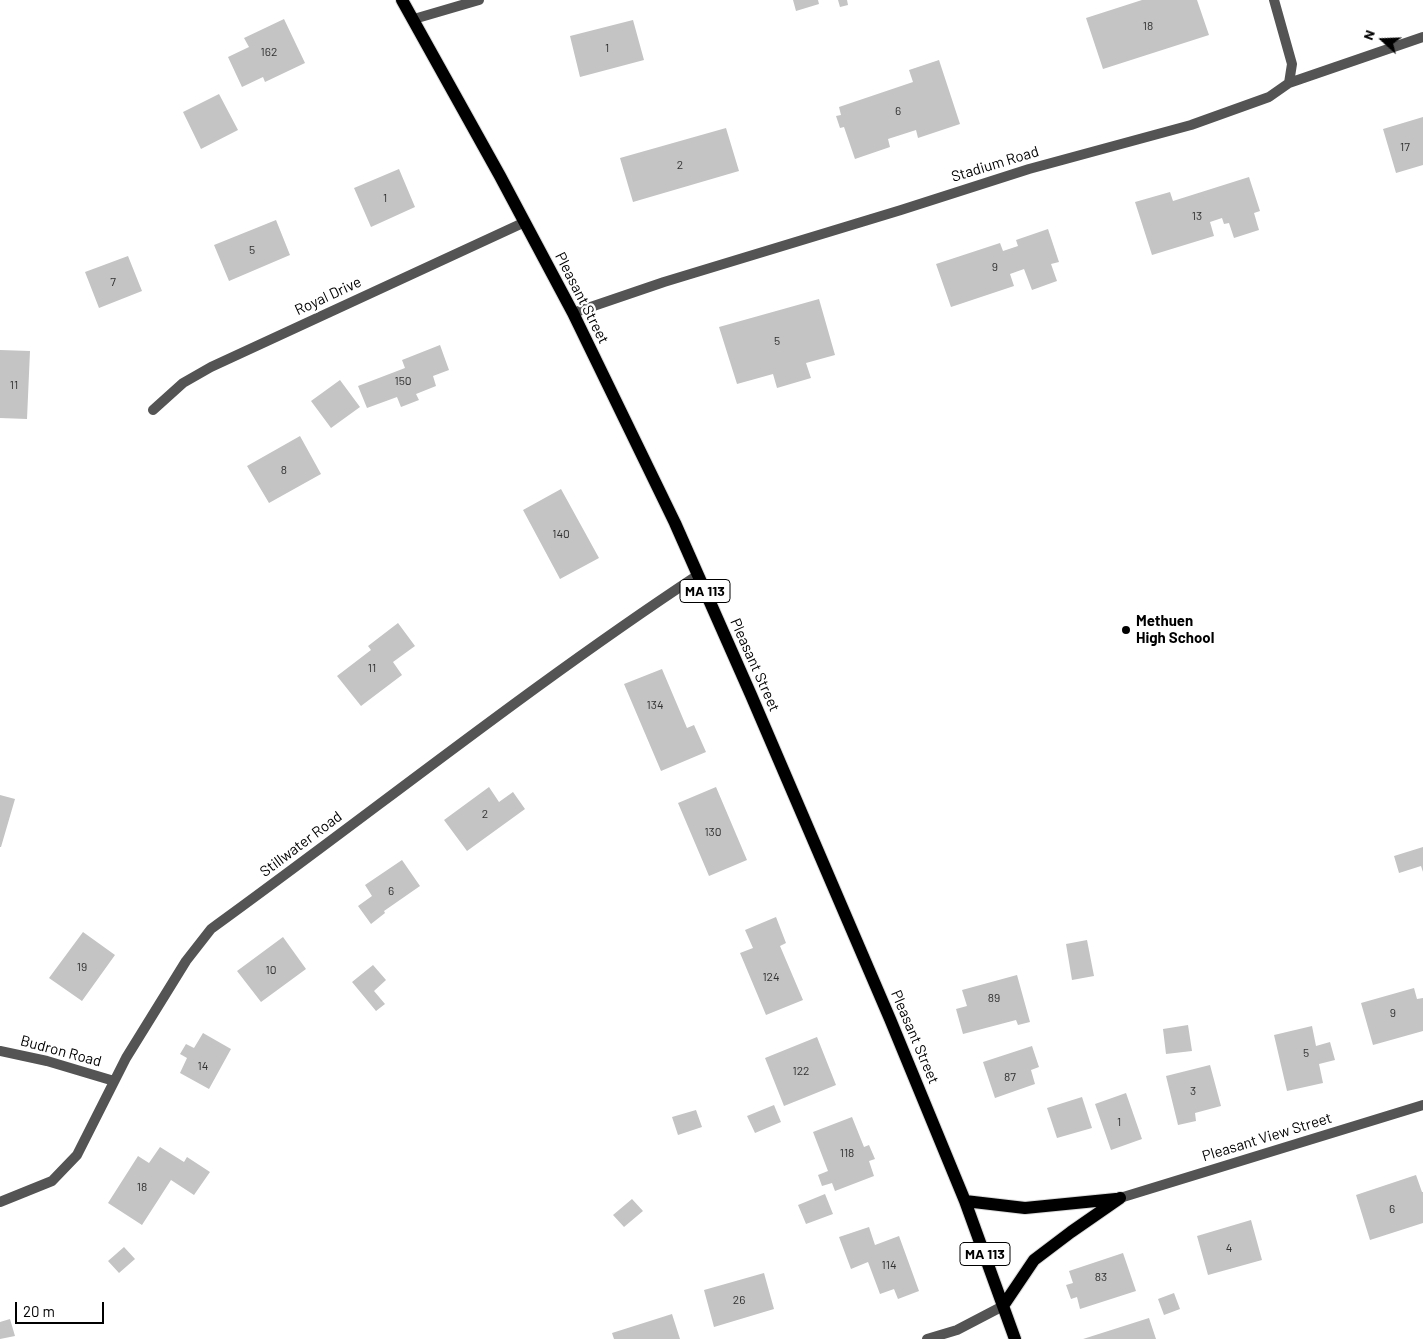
<!DOCTYPE html>
<html>
<head>
<meta charset="utf-8">
<style>
	body { margin:0 }
	#map { position:relative; width:1423px; height:1339px; overflow:hidden; background:#fff; font-family:Barlow,sans-serif }
	canvas { display:block }
	.north { position:absolute; left:1358px; top:15px; width:50px; height:50px; -webkit-text-stroke:4px #fff; paint-order:stroke; rotate:290deg; font-size:14px; font-weight:700; line-height:20px; text-align:center; color:#000 }
	.north::after { content:''; display:block; margin:auto; width:18px; height:22px; background:#000; clip-path:polygon(50% 0,100% 100%,50% 72%,0 100%) }
	.scale { position:absolute; left:15px; top:1302px; width:89px; height:22px; box-sizing:border-box; border:2px solid #000; border-top:0; padding-left:6px; font-size:15px; line-height:18px; white-space:nowrap; color:#000; -webkit-text-stroke:4px #fff; paint-order:stroke }
</style>
</head>
<body>
<div id="map">
<canvas width="1423" height="1339"></canvas>
<div class="north">N</div>
<div class="scale">20 m</div>
</div>
<script>
const context = document.querySelector('canvas').getContext('2d');
context.lineJoin = 'round';
function fill(path, color) { context.fillStyle = color; context.fill(path, 'evenodd'); }
function stroke(path, color, width, dash) { context.strokeStyle = color; context.lineWidth = width; context.lineCap = dash ? 'butt' : 'round'; context.setLineDash(dash || []); context.stroke(path); }
function drawText(font, color, halo, rows, align = 'center') {
  context.font = font + ' Barlow,sans-serif'; context.lineWidth = 4.5; context.setLineDash([]); context.textBaseline = 'middle'; context.strokeStyle = halo; context.fillStyle = color; for (const [text, x, y, turn = 0] of rows) {
    context.save(); context.translate(x, y); context.rotate((+turn || 0) * Math.PI / 180); context.textAlign = isNaN(turn) ? turn : align; if (halo) context.strokeText(text, 0, 0); context.fillText(text, 0, 0); context.restore();
  }
}
fill(new Path2D(`
	M793 0H818L819 4 796 11Z
	M838 0H847L848 5 840 7Z
	M1142 0H1197L1209 35 1103 69 1086 18Z
	M284 19 305 63 265 82 263 77 242 87 228 57 249 47 244 38Z
	M633 20 644 60 580 77 570 36Z
	M939 60 960 124 918 138 916 130 888 139 890 147 855 159 844 127 840 128 836 116 841 115 839 107 913 82 909 70Z
	M219 94 238 130 201 149 183 112Z
	M1423 117V165L1396 173 1383 129Z
	M726 128 739 171 633 202 620 158Z
	M399 169 415 207 371 227 354 188Z
	M1249 177 1260 211 1254 213 1259 230 1234 238 1229 223 1224 224 1222 218 1210 222 1214 236 1152 255 1135 202 1170 192 1173 201Z
	M276 220 290 255 229 281 214 245Z
	M1048 229 1059 262 1051 264 1057 281 1032 290 1024 269 1010 274 1014 286 951 307 936 264 1000 243 1003 251 1018 246 1016 240Z
	M128 256 142 291 99 308 85 272Z
	M819 299 835 355 806 363 811 378 777 388 773 374 737 384 719 327Z
	M440 345 449 370 433 376 436 386 416 394 419 400 401 407 397 397 367 408 358 386 405 368 402 360Z
	M0 350 30 351 27 419 0 418Z
	M340 380 360 407 331 428 311 401Z
	M300 436 321 474 269 503 247 466Z
	M561 489 599 558 560 579 523 510Z
	M398 623 415 646 393 662 402 675 361 706 337 676 371 650 368 646Z
	M662 669 687 728 694 725 706 752 661 771 624 684Z
	M489 787 499 802 513 792 525 809 467 851 444 820Z
	M716 787 747 860 709 876 678 803Z
	M0 795 15 799 1 847H0Z
	M1423 847V872L1421 866 1399 873 1394 856Z
	M402 860 420 886 384 911 385 913 371 924 358 906 372 896 365 885Z
	M776 917 786 943 780 946 803 1000 766 1015 740 953 753 948 745 930Z
	M83 932 115 955 82 1001 49 978Z
	M283 937 306 969 261 1002 237 971Z
	M1087 940 1094 976 1072 980 1066 944Z
	M373 965 386 980 374 991 385 1004 376 1011 352 982Z
	M1017 975 1030 1022 1018 1025 1016 1020 963 1034 956 1009 967 1006 962 990Z
	M1414 988 1417 999 1423 998V1031L1373 1045 1361 1003Z
	M1188 1025 1192 1051 1166 1054 1163 1029Z
	M1312 1026 1316 1046 1330 1042 1335 1060 1319 1064 1323 1083 1287 1091 1274 1035Z
	M203 1033 231 1049 209 1089 180 1073 187 1058 180 1054 186 1044 194 1048Z
	M817 1037 836 1085 784 1106 765 1058Z
	M1032 1046 1039 1067 1031 1070 1035 1084 995 1098 983 1062Z
	M1210 1065 1221 1106 1195 1113 1196 1121 1178 1125 1166 1076Z
	M1126 1093 1142 1139 1111 1150 1095 1104Z
	M1082 1097 1092 1128 1057 1138 1047 1108Z
	M774 1105 781 1122 755 1133 747 1116Z
	M696 1110 702 1127 678 1135 672 1117Z
	M852 1117 864 1147 869 1145 875 1159 869 1161 874 1176 835 1191 832 1183 822 1186 818 1175 828 1171 813 1132Z
	M160 1147 184 1162 187 1157 210 1172 194 1195 171 1180 142 1225 108 1203 138 1156 149 1163Z
	M1416 1175 1422 1192H1423V1223L1370 1240 1356 1195Z
	M825 1194 833 1214 806 1224 798 1205Z
	M632 1199 643 1211 624 1227 613 1215Z
	M1251 1220 1262 1260 1208 1275 1197 1236Z
	M869 1227 875 1245 899 1236 919 1291 898 1299 894 1289 880 1294 868 1262 851 1269 839 1237Z
	M124 1247 135 1259 119 1273 108 1261Z
	M1123 1253 1136 1291 1080 1309 1077 1297 1071 1299 1066 1285 1073 1283 1069 1271Z
	M764 1273 774 1309 714 1327 704 1290Z
	M1174 1293 1180 1309 1164 1315 1158 1299Z
	M672 1314 680 1339H614L612 1333Z
	M1149 1318 1156 1339H1083Z
	M10 1319 15 1336 0 1339V1322Z`), '#c4c4c4');
const primary = new Path2D(`
	M402 0 500 176 573 313 675 523 751 695 890 1019 965 1201 1015 1339
	M965 1201 1025 1208 1116 1199
	M1003 1306 1034 1260 1071 1232 1120 1198`);
stroke(primary, '#dbdbdb', 14);
stroke(new Path2D(`
	M1274 0 1292 64 1289 83
	M414 19 479 0
	M573 313 664 282 901 210 1029 169 1191 125 1269 97 1289 83 1423 37
	M153 410 183 383 211 367 525 222
	M0 1051 47 1061 114 1081
	M0 1202 52 1181 77 1155 126 1058 186 961 211 929C374 811 530 686 698 575
	M927 1339 957 1330 1003 1306`), '#545454', 10);
stroke(new Path2D(`
	M1120 1198 1423 1105`), '#545454', 10);
stroke(primary, '#000', 12);
for (const [x, y, r, color] of [
	[1126,630,5,"#000"]
]) { const dot = new Path2D(); dot.arc(x, y, r, 0, 2 * Math.PI); context.fillStyle = color; context.fill(dot); stroke(dot, '#fff', 2); }
drawText('12px', '#313131', null, [
	["18",1148,26],
	["1",607,48],
	["162",269,52],
	["6",898,111],
	["17",1405,147],
	["2",680,165],
	["1",385,198],
	["13",1197,216],
	["5",252,250],
	["9",995,267],
	["7",113,282],
	["5",777,341],
	["150",403,381],
	["11",14,385],
	["8",284,470],
	["140",561,534],
	["11",372,668],
	["134",655,705],
	["2",485,814],
	["130",713,832],
	["6",391,891],
	["19",82,967],
	["10",271,970],
	["124",771,977],
	["89",994,998],
	["9",1393,1013],
	["5",1306,1053],
	["14",203,1066],
	["122",801,1071],
	["87",1010,1077],
	["3",1193,1091],
	["1",1119,1122],
	["118",847,1153],
	["18",142,1187],
	["6",1392,1209],
	["4",1229,1248],
	["114",889,1265],
	["83",1101,1277],
	["26",739,1300]
]);
for (const [x, y, w] of [
	[705,591,50],
	[985,1254,50]
]) { const box = new Path2D(); box.roundRect(x - w / 2, y - 11.5, w, 23, 4); context.fillStyle = '#fff'; context.fill(box); stroke(box, '#000', 1); }
drawText('bold 14px', '#000', null, [
	["MA 113",705,591],
	["MA 113",985,1254]
]);
drawText('15px', '#000', '#fff', [
	["Stadium Road",995,164,-17],
	["Royal Drive",328,296,-25],
	["Pleasant Street",582,298,63],
	["Pleasant Street",755,665,66],
	["Stillwater Road",301,844,-37],
	["Pleasant Street",915,1037,67],
	["Budron Road",61,1051,15],
	["Pleasant View Street",1267,1137,-17]
]);
drawText('bold 15px', '#000', '#fff', [
	["Methuen",1136,621],
	["High School",1136,638]
], 'left');
</script>
</body>
</html>
